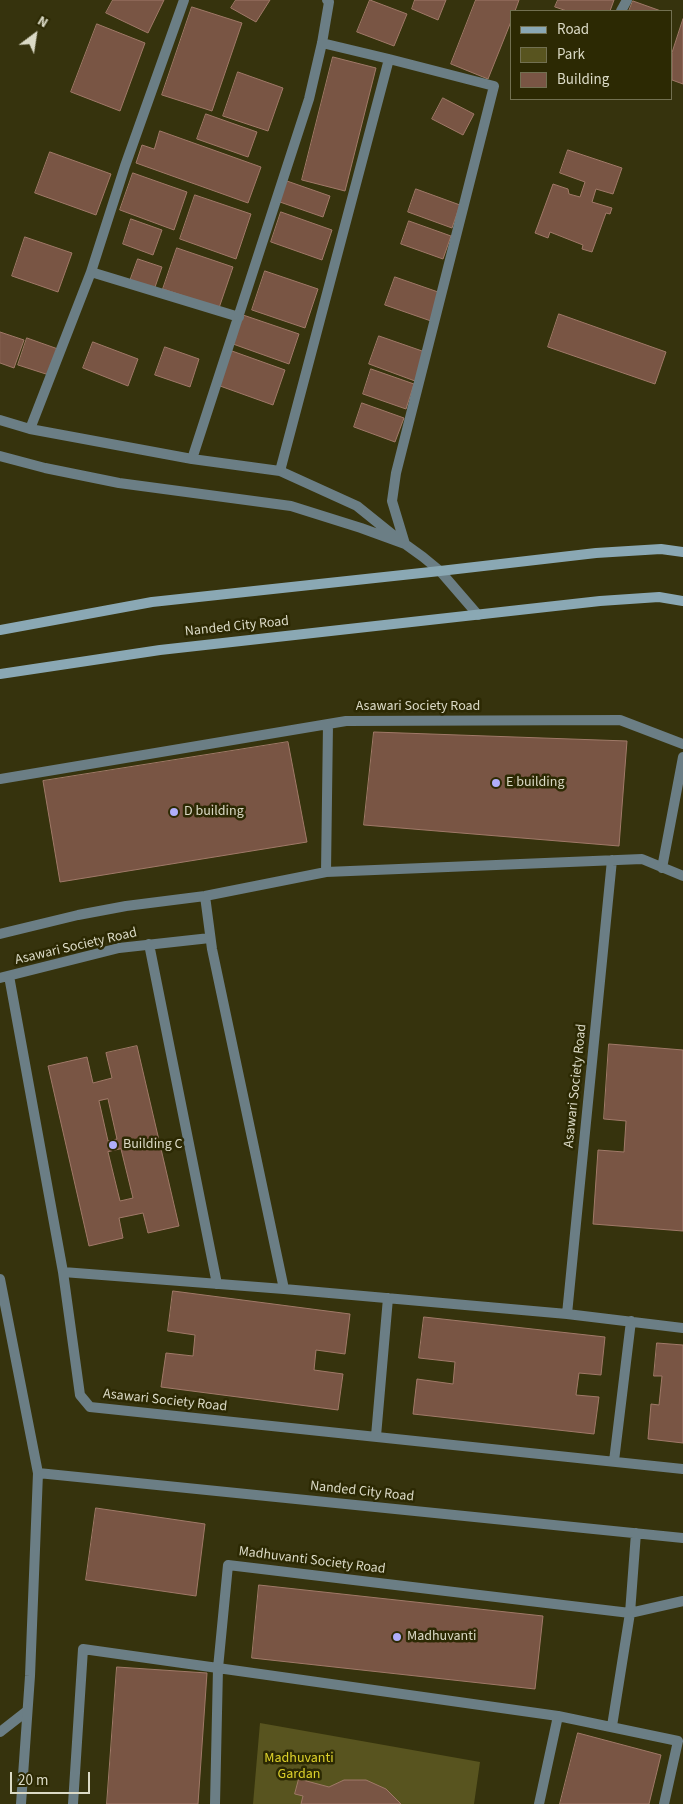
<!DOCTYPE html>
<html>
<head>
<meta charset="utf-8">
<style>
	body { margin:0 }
	#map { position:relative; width:683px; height:1804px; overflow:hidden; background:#36330d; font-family:"Source Sans 3",sans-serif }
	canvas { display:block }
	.legend { position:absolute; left:510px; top:10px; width:162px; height:90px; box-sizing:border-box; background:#2c2903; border:1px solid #727051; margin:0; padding:6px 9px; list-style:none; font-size:15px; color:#dbdac6 }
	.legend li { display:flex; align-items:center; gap:10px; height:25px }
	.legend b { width:25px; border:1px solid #727051 }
	.north { position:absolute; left:10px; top:10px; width:50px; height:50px; -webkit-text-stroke:4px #2c2903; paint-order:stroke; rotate:31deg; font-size:14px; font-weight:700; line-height:20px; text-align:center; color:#dbdac6 }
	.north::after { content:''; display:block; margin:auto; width:18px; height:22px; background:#dbdac6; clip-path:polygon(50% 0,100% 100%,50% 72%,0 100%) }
	.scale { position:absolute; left:10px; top:1772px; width:80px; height:22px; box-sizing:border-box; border:2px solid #dbdac6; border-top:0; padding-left:6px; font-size:15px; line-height:18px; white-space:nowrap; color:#dbdac6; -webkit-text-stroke:4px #2c2903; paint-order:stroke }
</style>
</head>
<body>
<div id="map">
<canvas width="683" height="1804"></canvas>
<ul class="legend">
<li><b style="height:6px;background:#8aa8b4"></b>Road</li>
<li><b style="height:14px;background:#58541f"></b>Park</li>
<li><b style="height:14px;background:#795544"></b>Building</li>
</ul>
<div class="north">N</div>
<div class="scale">20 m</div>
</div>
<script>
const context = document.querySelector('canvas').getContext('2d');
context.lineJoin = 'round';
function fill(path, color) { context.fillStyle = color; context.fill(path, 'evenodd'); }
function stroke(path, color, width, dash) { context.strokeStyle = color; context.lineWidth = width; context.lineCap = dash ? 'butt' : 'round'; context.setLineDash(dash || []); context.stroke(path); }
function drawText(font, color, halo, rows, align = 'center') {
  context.font = font + ' "Source Sans 3",sans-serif'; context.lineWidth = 5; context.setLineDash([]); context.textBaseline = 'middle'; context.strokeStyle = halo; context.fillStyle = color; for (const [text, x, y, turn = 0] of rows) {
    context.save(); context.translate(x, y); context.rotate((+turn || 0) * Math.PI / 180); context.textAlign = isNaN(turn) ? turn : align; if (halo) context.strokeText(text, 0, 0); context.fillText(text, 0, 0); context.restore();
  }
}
fill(new Path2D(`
	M260 1723 480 1762 474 1804H253Z`), '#58541f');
const building = new Path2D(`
	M113 0H164L148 33 106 13Z
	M236 0H270L256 22 231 8Z
	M370 0 407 14 394 46 357 32Z
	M415 0H446L438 20 412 9Z
	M476 0H519L515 11H512V19L488 79 451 64Z
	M558 0H614L610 11H567L555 7Z
	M633 1 661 11H629Z
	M192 7 242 23 212 111 162 95Z
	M683 19V84L672 80V53Z
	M97 24 145 43 120 111 71 92Z
	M333 57 376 68 345 191 302 180Z
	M238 72 283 88 268 131 223 116Z
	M443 98 474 114 463 135 432 119Z
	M206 114 257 132 248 157 197 139Z
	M160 131 261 167 248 203 136 163 142 145 154 149Z
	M568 150 622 168 613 194 596 189 592 202 612 208 610 214 606 213 592 252 582 249 583 245 550 232 548 238 535 233 553 184 568 189 569 194 580 197 585 182 560 173Z
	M50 152 111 174 96 215 35 193Z
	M133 173 187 192 174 230 120 210Z
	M284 180 330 196 323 217 277 201Z
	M416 189 460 205 452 228 408 212Z
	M195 195 251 214 236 259 180 239Z
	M281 212 332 230 322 260 271 242Z
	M131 219 162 230 153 255 123 244Z
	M409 221 451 236 443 259 401 244Z
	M25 237 72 253 58 292 12 276Z
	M177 248 233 267 219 308 163 289Z
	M138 259 162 267 154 290 130 281Z
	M265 271 318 289 305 328 252 310Z
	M395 277 441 293 431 321 385 305Z
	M559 314 666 352 655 384 548 347Z
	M243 315 299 334 289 364 233 344Z
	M0 332 24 340 14 368 0 363Z
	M379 336 425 352 415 381 369 364Z
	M27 338 58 349 49 375 18 365Z
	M93 342 138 359 128 386 83 368Z
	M165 347 199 359 190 387 155 375Z
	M232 351 285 370 273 405 220 386Z
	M371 369 414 384 406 409 363 394Z
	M362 403 404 418 395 442 354 427Z
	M374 732 627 741 619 846 364 825Z
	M288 742 307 842 60 882 43 781Z
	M609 1044 683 1050V1231L593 1224 598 1150 624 1152 626 1121 604 1119Z
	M137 1046 179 1226 148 1233 143 1213 119 1218 123 1238 89 1246 48 1066 87 1057 93 1083 112 1078 106 1053ZM108 1099 117 1139 108 1141 99 1101ZM121 1149 133 1198 120 1201 108 1152Z
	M173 1291 350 1314 345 1354 316 1350 314 1370 343 1374 338 1410 161 1387 166 1353 193 1356 195 1335 168 1331Z
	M424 1317 605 1337 601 1375 579 1373 576 1395 599 1397 594 1434 413 1414 417 1379 453 1384 455 1362 419 1358Z
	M657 1343 683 1345V1443L648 1439 651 1404 659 1405 662 1376H654Z
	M96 1508 205 1524 196 1596 86 1580Z
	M259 1585 543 1616 535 1689 252 1658Z
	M117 1667 207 1673 198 1804H107Z
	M578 1733 661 1755 649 1804H560Z
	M299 1779 329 1787 344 1780H366L386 1789 401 1804H301L303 1796 295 1794Z`);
fill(building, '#795544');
stroke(building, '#a07968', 1);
stroke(new Path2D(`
	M0 1732 27 1711`), '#6b7e85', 10);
stroke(new Path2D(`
	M621 11 627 0
	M322 43 389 59 494 86 396 473 392 501 405 544
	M91 272 239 317
	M0 420 30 429 192 459 280 471 357 506 398 539
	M30 429 91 272 125 166 184 0
	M0 456 45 468 119 483 291 506 361 528 405 544 423 557 440 571 478 615
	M192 459 309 99 322 43 329 2 327 0
	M280 471 389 59
	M0 779 346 721 620 720 683 744
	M662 868 683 757
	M326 872 328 724
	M205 896 212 949 284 1289 567 1314 683 1328
	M0 934 78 915 126 906 205 896 326 872 642 859 683 876
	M149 944 217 1284
	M9 976 63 1272 284 1289
	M0 978 119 948 210 938
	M63 1272 80 1395 90 1407 683 1469
	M0 1279 38 1473 30 1676 21 1804
	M567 1314 612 860
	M376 1436 388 1298
	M614 1461 631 1321
	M38 1473 683 1538
	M612 1726 630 1613 636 1533
	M73 1804 83 1649 558 1716
	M215 1804 218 1668 228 1565 630 1613 683 1601
	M539 1804 558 1716 678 1741 664 1804`), '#6b7e85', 10);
stroke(new Path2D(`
	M0 630 152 602 440 571 596 553 661 549 683 552
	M0 674 160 650 600 601 659 597 683 601`), '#8aa8b4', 10);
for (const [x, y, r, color] of [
	[496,783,5,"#b0aefa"],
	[174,812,5,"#b0aefa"],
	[113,1145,5,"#b0aefa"],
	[397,1637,5,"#b0aefa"]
]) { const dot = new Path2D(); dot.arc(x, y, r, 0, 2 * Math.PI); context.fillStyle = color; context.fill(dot); stroke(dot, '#2c2903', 2); }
drawText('14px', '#dbdac6', '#2c2903', [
	["Nanded City Road",237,627,-6],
	["Asawari Society Road",418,707],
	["Asawari Society Road",76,947,-13],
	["Asawari Society Road",576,1086,-84],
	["Asawari Society Road",165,1401,6],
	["Nanded City Road",362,1492,6],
	["Madhuvanti Society Road",312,1561,7]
]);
drawText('14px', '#dbdac6', '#2c2903', [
	["E building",506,783],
	["D building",184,812],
	["Building C",123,1145],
	["Madhuvanti",407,1637]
], 'left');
drawText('14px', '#ddd12b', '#2c2903', [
	["Madhuvanti",299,1759],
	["Gardan",299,1775]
]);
</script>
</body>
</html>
